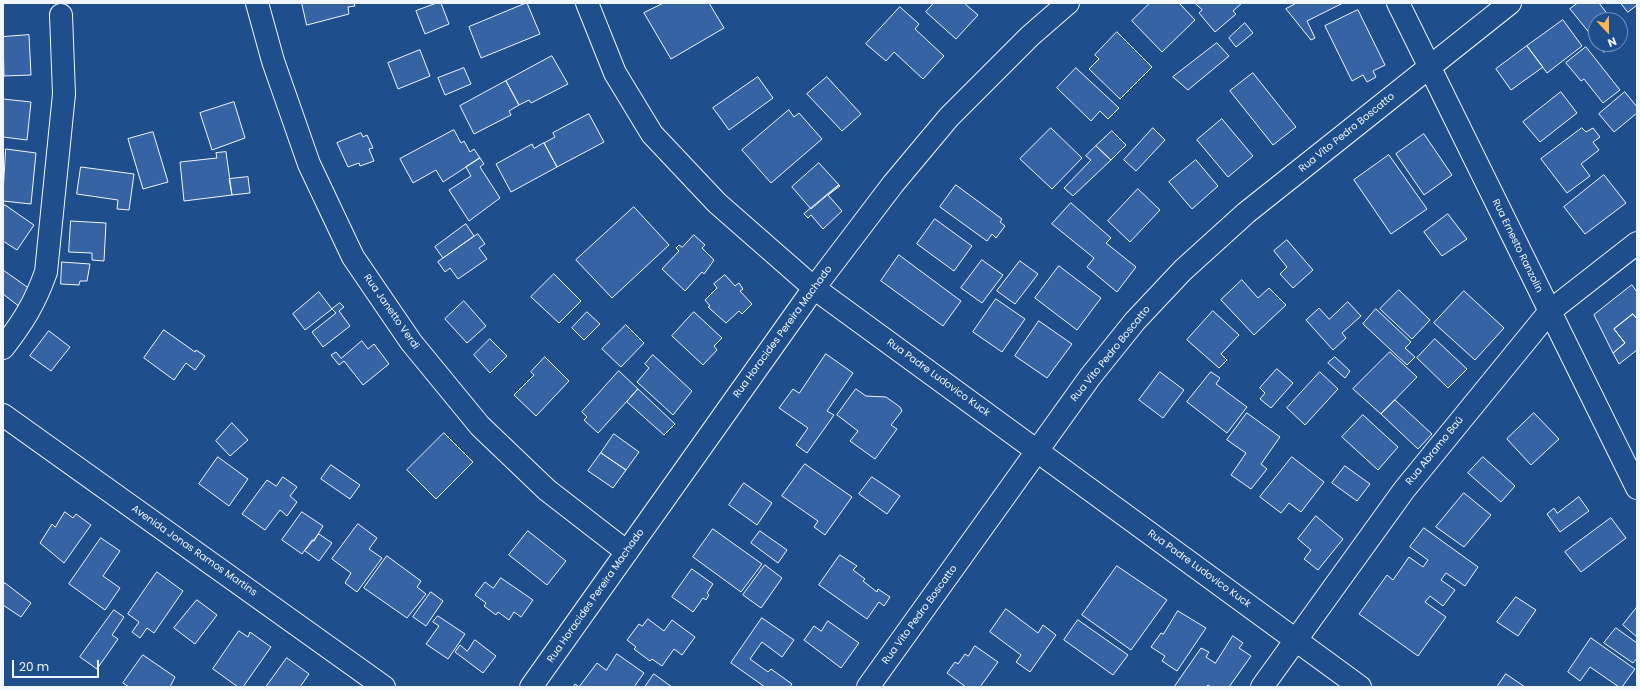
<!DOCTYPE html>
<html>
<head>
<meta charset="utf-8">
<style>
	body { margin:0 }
	#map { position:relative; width:1640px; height:690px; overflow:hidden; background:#1f4e8c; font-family:Poppins,sans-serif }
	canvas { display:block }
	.frame { position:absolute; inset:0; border:4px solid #f2f6ff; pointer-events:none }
	.north { position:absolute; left:1588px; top:12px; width:40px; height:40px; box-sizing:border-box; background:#1f4e8c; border:1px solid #7391ba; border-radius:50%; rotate:158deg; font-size:11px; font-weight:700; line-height:16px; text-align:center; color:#f2f6ff }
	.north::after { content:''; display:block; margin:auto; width:14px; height:18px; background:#ffb74d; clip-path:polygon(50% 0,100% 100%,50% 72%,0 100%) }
	.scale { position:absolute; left:12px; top:660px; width:87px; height:18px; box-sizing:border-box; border:2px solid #f2f6ff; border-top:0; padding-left:5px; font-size:12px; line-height:14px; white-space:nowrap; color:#f2f6ff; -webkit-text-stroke:3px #1f4e8c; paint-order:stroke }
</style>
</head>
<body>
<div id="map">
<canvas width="1640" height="690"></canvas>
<div class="frame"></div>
<div class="north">N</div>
<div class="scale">20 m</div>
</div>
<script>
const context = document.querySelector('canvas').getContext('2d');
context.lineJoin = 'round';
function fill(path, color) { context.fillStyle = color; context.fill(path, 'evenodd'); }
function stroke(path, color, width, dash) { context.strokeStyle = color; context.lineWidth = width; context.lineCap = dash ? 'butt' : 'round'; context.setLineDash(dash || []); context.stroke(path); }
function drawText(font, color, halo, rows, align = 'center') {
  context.font = font + ' Poppins,sans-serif'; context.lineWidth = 3; context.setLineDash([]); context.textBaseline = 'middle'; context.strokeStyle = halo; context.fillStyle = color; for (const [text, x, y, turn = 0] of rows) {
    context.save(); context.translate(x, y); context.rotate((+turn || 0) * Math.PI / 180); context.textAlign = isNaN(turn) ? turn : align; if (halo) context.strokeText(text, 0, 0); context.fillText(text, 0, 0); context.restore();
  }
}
const building = new Path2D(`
	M302 3H354L355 6 348 7 349 14 307 25Z
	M437 3H441L449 24 425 34 416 11Z
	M527 3 540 34 481 58 469 27Z
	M664 3H709L724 28 671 59 644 13Z
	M934 3H964L978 15 956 39 926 12Z
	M1150 3H1179L1195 20 1162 52 1132 21Z
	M1195 3H1242L1233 11 1236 14 1215 32 1199 13 1202 10Z
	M1297 3H1343L1307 21 1315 38 1311 40 1286 9Z
	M1578 3H1599L1612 20H1596V41L1570 9Z
	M1621 3H1637V5L1628 12Z
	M900 7 919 24 915 29 944 56 923 79 894 52 886 61 866 44Z
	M1358 10 1385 65 1373 71 1376 77 1367 82 1363 75 1352 81 1325 26Z
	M1563 20 1582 46 1547 73 1527 46Z
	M1245 23 1253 33 1236 47 1229 38Z
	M1117 32 1152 67 1120 99 1089 69 1099 59 1095 55Z
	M29 35 31 75 4 76 3 37Z
	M1217 43 1229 56 1188 90 1173 77Z
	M1598 44H1614L1604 52Z
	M1527 46 1543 67 1511 90 1496 69Z
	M1586 47 1620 90 1603 103 1584 79 1581 81 1566 63Z
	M420 50 430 76 398 89 388 63Z
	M552 56 568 84 531 103 529 100 519 105 506 81Z
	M464 68 471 84 445 95 438 78Z
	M1076 68 1119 108 1108 119 1100 111 1091 121 1057 88Z
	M1253 73 1296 127 1273 145 1230 91Z
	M758 77 773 98 729 130 713 108Z
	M827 77 861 114 842 131 807 94Z
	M506 81 519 105 509 111 511 115 474 134 460 106Z
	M1561 92 1577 113 1540 142 1523 122Z
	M1625 92 1637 107V113L1614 132 1599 114Z
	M3 99 31 102 27 140 3 137Z
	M234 102 245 138 212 150 200 113Z
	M789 110 794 117 799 113 822 139 771 183 742 150Z
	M589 114 604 142 557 167 544 143 555 137 553 133Z
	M1222 119 1253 156 1228 177 1197 140Z
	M1051 128 1082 158 1052 189 1020 159Z
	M1153 128 1165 140 1136 171 1124 160Z
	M1582 128 1586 132 1593 128 1600 137 1593 142 1599 150 1581 164 1590 176 1567 193 1541 159Z
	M454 130 461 143 464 141 470 152 474 149 480 158 443 182 436 170 413 183 400 159Z
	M1112 131 1126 145 1111 160 1096 146Z
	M153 132 168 182 143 189 128 139Z
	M361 133 363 137 367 135 373 148 369 149 374 161 360 166 359 163 348 167 337 143Z
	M1424 134 1452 175 1424 195 1396 154Z
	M544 143 557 167 511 192 496 164 532 144 534 148Z
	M1096 146 1111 160 1073 196 1064 188 1091 160 1086 156Z
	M6 149 36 153 31 204 3 201Z
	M226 152 232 195 184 201 180 162 217 158 216 153Z
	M1389 155 1427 209 1391 234 1354 180Z
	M480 158 484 164 480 167 500 198 469 221 449 190 471 176 466 167Z
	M1196 160 1218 186 1192 209 1169 182Z
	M819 163 839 185 811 209 792 187Z
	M81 167 134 174 129 210 117 209 118 200 77 194Z
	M1604 175 1626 203 1585 234 1564 207Z
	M248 177 250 193 232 195 229 179Z
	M839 185 840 186 828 195 842 211 823 229 811 215 808 218 804 214Z
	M956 185 1002 219 1000 222 1005 226 996 238 992 234 987 241 940 207Z
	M1138 189 1160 210 1130 242 1108 221Z
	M1071 203 1111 238 1106 243 1136 267 1117 292 1087 267 1094 258 1052 224Z
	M5 205 34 225 17 250 3 241V208Z
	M634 207 669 245 612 298 576 260Z
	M1448 214 1467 239 1442 256 1424 232Z
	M935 219 972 246 954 271 917 244Z
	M71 221 106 223 104 261 92 260V253L69 252Z
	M466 224 474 236 443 258 435 247Z
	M478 234 485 244 479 248 487 259 458 279 450 268 445 272 438 262Z
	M694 235 705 245 702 248 714 260 704 274 702 272 685 291 662 269 679 251 676 248 679 245 682 247Z
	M1287 240 1313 270 1293 288 1280 274 1287 267 1274 251Z
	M899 255 961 301 943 326 881 281Z
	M982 260 1003 275 982 303 961 288Z
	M1020 261 1038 274 1015 304 997 291Z
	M62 262 90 264 87 281H80L79 285 61 284Z
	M1059 266 1101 298 1077 330 1035 298Z
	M3 270 30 289 20 307 3 294Z
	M554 274 581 301 559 323 531 297Z
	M725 275 735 286 739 283 743 289 740 291 752 304 742 314 739 311 726 323 708 307 710 306 705 300 717 288 714 284Z
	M1242 280 1258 298 1269 288 1286 305 1254 335 1221 300Z
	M1632 285 1637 292V319L1633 314 1614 329 1625 343 1613 353 1594 315Z
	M1399 290 1430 320 1412 339 1380 309Z
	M1464 291 1504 328 1475 360 1434 323Z
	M319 292 332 309 305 330 293 314Z
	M996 299 1025 319 1002 352 973 332Z
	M464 301 486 326 467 343 445 319Z
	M1348 302 1361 316 1342 333 1346 338 1333 350 1306 320 1319 308 1329 319Z
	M340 303 344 307 339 311 350 326 323 347 312 332 336 313 332 309Z
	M1376 309 1411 342 1405 348 1415 357 1407 365 1363 324Z
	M1213 311 1239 335 1221 354 1227 360 1219 368 1187 340Z
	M587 312 600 324 584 340 572 328Z
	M694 312 722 338 714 346 717 350 703 365 672 336Z
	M1633 314 1637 319V350L1619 364 1613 353 1625 343 1614 329Z
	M1039 321 1072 344 1047 378 1015 356Z
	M626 325 644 343 621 367 602 349Z
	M164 330 195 352 196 350 205 356 195 370 186 363 174 380 144 358Z
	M49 331 70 347 51 371 30 356Z
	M490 339 507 356 490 373 474 355Z
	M1435 339 1467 369 1448 388 1417 358Z
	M362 341 368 349 374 344 389 364 363 385 344 361 339 365 331 355 336 352 341 358Z
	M1390 352 1417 377 1381 414 1353 389Z
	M826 354 853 373 827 411 834 415 807 453 796 445 808 428 779 408 793 389 799 393Z
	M653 355 692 391 673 415 637 382 649 368 645 364Z
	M545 357 569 381 536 416 514 395 534 375 531 372Z
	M1335 357 1350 371 1345 378 1328 363Z
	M1277 369 1293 383 1271 408 1260 399 1265 393 1260 388Z
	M619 371 638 389 598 433 584 420 587 417 582 412Z
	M1160 372 1184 390 1163 418 1139 400Z
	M1211 372 1220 378 1216 384 1247 407 1227 433 1187 402Z
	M1320 372 1338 389 1305 425 1287 408Z
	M638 389 675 424 664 435 627 402Z
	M856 389 866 396 886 397 900 407 902 411 891 425 897 429 875 459 850 441 858 431 837 415Z
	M1395 400 1432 434 1418 449 1381 414Z
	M1247 413 1280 437 1261 464 1267 469 1251 489 1231 475 1246 453 1227 440Z
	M1534 413 1559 439 1531 465 1507 439Z
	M1363 415 1398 447 1378 470 1342 437Z
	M232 423 248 440 230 456 216 441Z
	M444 433 473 462 436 499 407 470Z
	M614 434 639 452 626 470 601 453Z
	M601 453 626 470 613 488 588 471Z
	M218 457 248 479 229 506 199 484Z
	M1292 457 1324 482 1301 512 1289 503 1281 513 1260 497Z
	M1483 457 1515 486 1501 502 1468 473Z
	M805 464 852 497 825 535 814 527 818 521 782 496Z
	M331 465 360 485 350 499 321 479Z
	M1345 466 1370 484 1357 501 1332 483Z
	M283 477 297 487 290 496 297 502 287 516 280 510 265 530 242 514 267 480 276 486Z
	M872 477 900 496 887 514 859 494Z
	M744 483 772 503 757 525 729 505Z
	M1464 493 1491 515 1464 547 1436 527Z
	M1579 497 1589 511 1560 532 1547 514 1554 508 1557 513Z
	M65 512 73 518 76 514 91 525 64 563 40 543 52 524 55 527Z
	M302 512 323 526 314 541 312 540 302 554 282 540Z
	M1316 516 1343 539 1318 570 1304 559 1311 550 1298 539Z
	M1611 518 1626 538 1581 572 1565 552Z
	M358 524 377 538 369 549 382 558 357 592 345 583 351 573 332 559Z
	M1424 528 1478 567 1465 586 1446 573 1441 580 1455 590 1443 606 1430 596 1425 602 1446 617 1418 656 1359 614 1387 575 1393 580 1409 557 1423 567 1428 560 1410 547Z
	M713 529 762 564 741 592 693 557Z
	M528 531 566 561 547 585 509 555Z
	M760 531 787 550 778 563 751 543Z
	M319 534 332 543 319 561 305 551Z
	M101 538 120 551 103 576 120 588 105 610 69 584Z
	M840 555 857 566 853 570 865 579 863 581 877 592 878 589 890 597 884 606 879 602 867 619 819 585Z
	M387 556 421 581 417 587 426 594 407 618 364 588Z
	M765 565 782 578 761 608 743 595Z
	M1117 566 1167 600 1131 650 1082 615Z
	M692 569 713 584 707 593 709 595 706 600 703 598 693 612 672 597Z
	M157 572 183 591 154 633 147 628 140 638 132 632 139 622 128 614Z
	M501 578 533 600 521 617 514 612 509 620 498 612 496 615 484 606 486 603 475 595 485 582 493 588Z
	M5 583 31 603 21 617 3 605V586Z
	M431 592 443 601 426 626 413 617Z
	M1516 597 1536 610 1518 636 1497 622Z
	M197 600 217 615 195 644 174 628Z
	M1637 607V637L1623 625Z
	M1006 609 1038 633 1043 625 1056 635 1030 672 1016 662 1021 655 990 632Z
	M114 610 124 617 112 635 118 639 97 669 80 657Z
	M1178 611 1206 628 1177 671 1162 661 1165 656 1151 647 1161 633 1163 634Z
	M438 616 465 634 448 659 426 644 439 626 433 622Z
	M762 618 794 640 782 657 762 642 750 659 768 672 771 669 792 684 790 687H765L731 663Z
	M648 619 664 631 672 620 695 637 682 655 674 649 662 666 652 659 650 661 634 649 636 647 627 640 639 624 642 626Z
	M1078 620 1128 655 1113 675 1064 640Z
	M828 621 859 643 841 668 804 640 814 626 821 631Z
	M1616 628 1637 643V658L1633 663 1604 643Z
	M239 631 248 637 250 632 271 647 243 687H238L213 669Z
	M1233 636 1243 643 1239 648 1251 656 1229 687H1211L1208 685 1206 687H1174L1201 648 1209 652 1206 657 1215 663Z
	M1591 638 1635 669 1622 687H1619L1590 667 1580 681 1568 672Z
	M475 640 496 656 483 673 455 652 460 645 467 651Z
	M975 646 998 662 980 687H966L947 673 955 662 958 664 965 654 968 656Z
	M617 654 644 673 634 687H573L575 684 579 687 597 663 606 670Z
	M143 655 175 677 170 687H129L123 683Z
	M287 658 309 674 300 687H266Z
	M654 674 672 687H645Z
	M1506 674 1525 687H1497Z`);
fill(building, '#3563a3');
stroke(building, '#f2f6ff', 1);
const minor = new Path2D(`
	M257 3 273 61 309 164 353 257 411 342 480 426 547 490 627 552
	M587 3 615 73 652 134 717 203 814 288 1360 687
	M1398 3 1637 488
	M3 348C23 322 35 303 46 272L64 94 61 15
	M531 687 814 288 893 184 949 117 1030 36 1068 3
	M868 687 1090 377 1135 321 1183 270 1246 213 1510 3
	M1262 687 1404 490 1550 311 1637 243`);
const major = new Path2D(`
	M3 415 384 687`);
stroke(minor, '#f2f6ff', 24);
stroke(major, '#f2f6ff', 24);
stroke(minor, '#1f4e8c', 22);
stroke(major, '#1f4e8c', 22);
drawText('10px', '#f2f6ff', '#1f4e8c', [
	["Rua Vito Pedro Boscatto",1347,133,-39],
	["Rua Ernesto Ranzolin",1517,246,64],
	["Rua Janetto Verdi",391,312,55],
	["Rua Horacides Pereira Machado",783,332,-54],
	["Rua Vito Pedro Boscatto",1111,354,-51],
	["Rua Padre Ludovico Kuck",938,378,36],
	["Rua Abramo Baú",1435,451,-51],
	["Avenida Jonas Ramos Martins",194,551,35],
	["Rua Padre Ludovico Kuck",1199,569,36],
	["Rua Horacides Pereira Machado",596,596,-55],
	["Rua Vito Pedro Boscatto",920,615,-54]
]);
</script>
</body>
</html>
